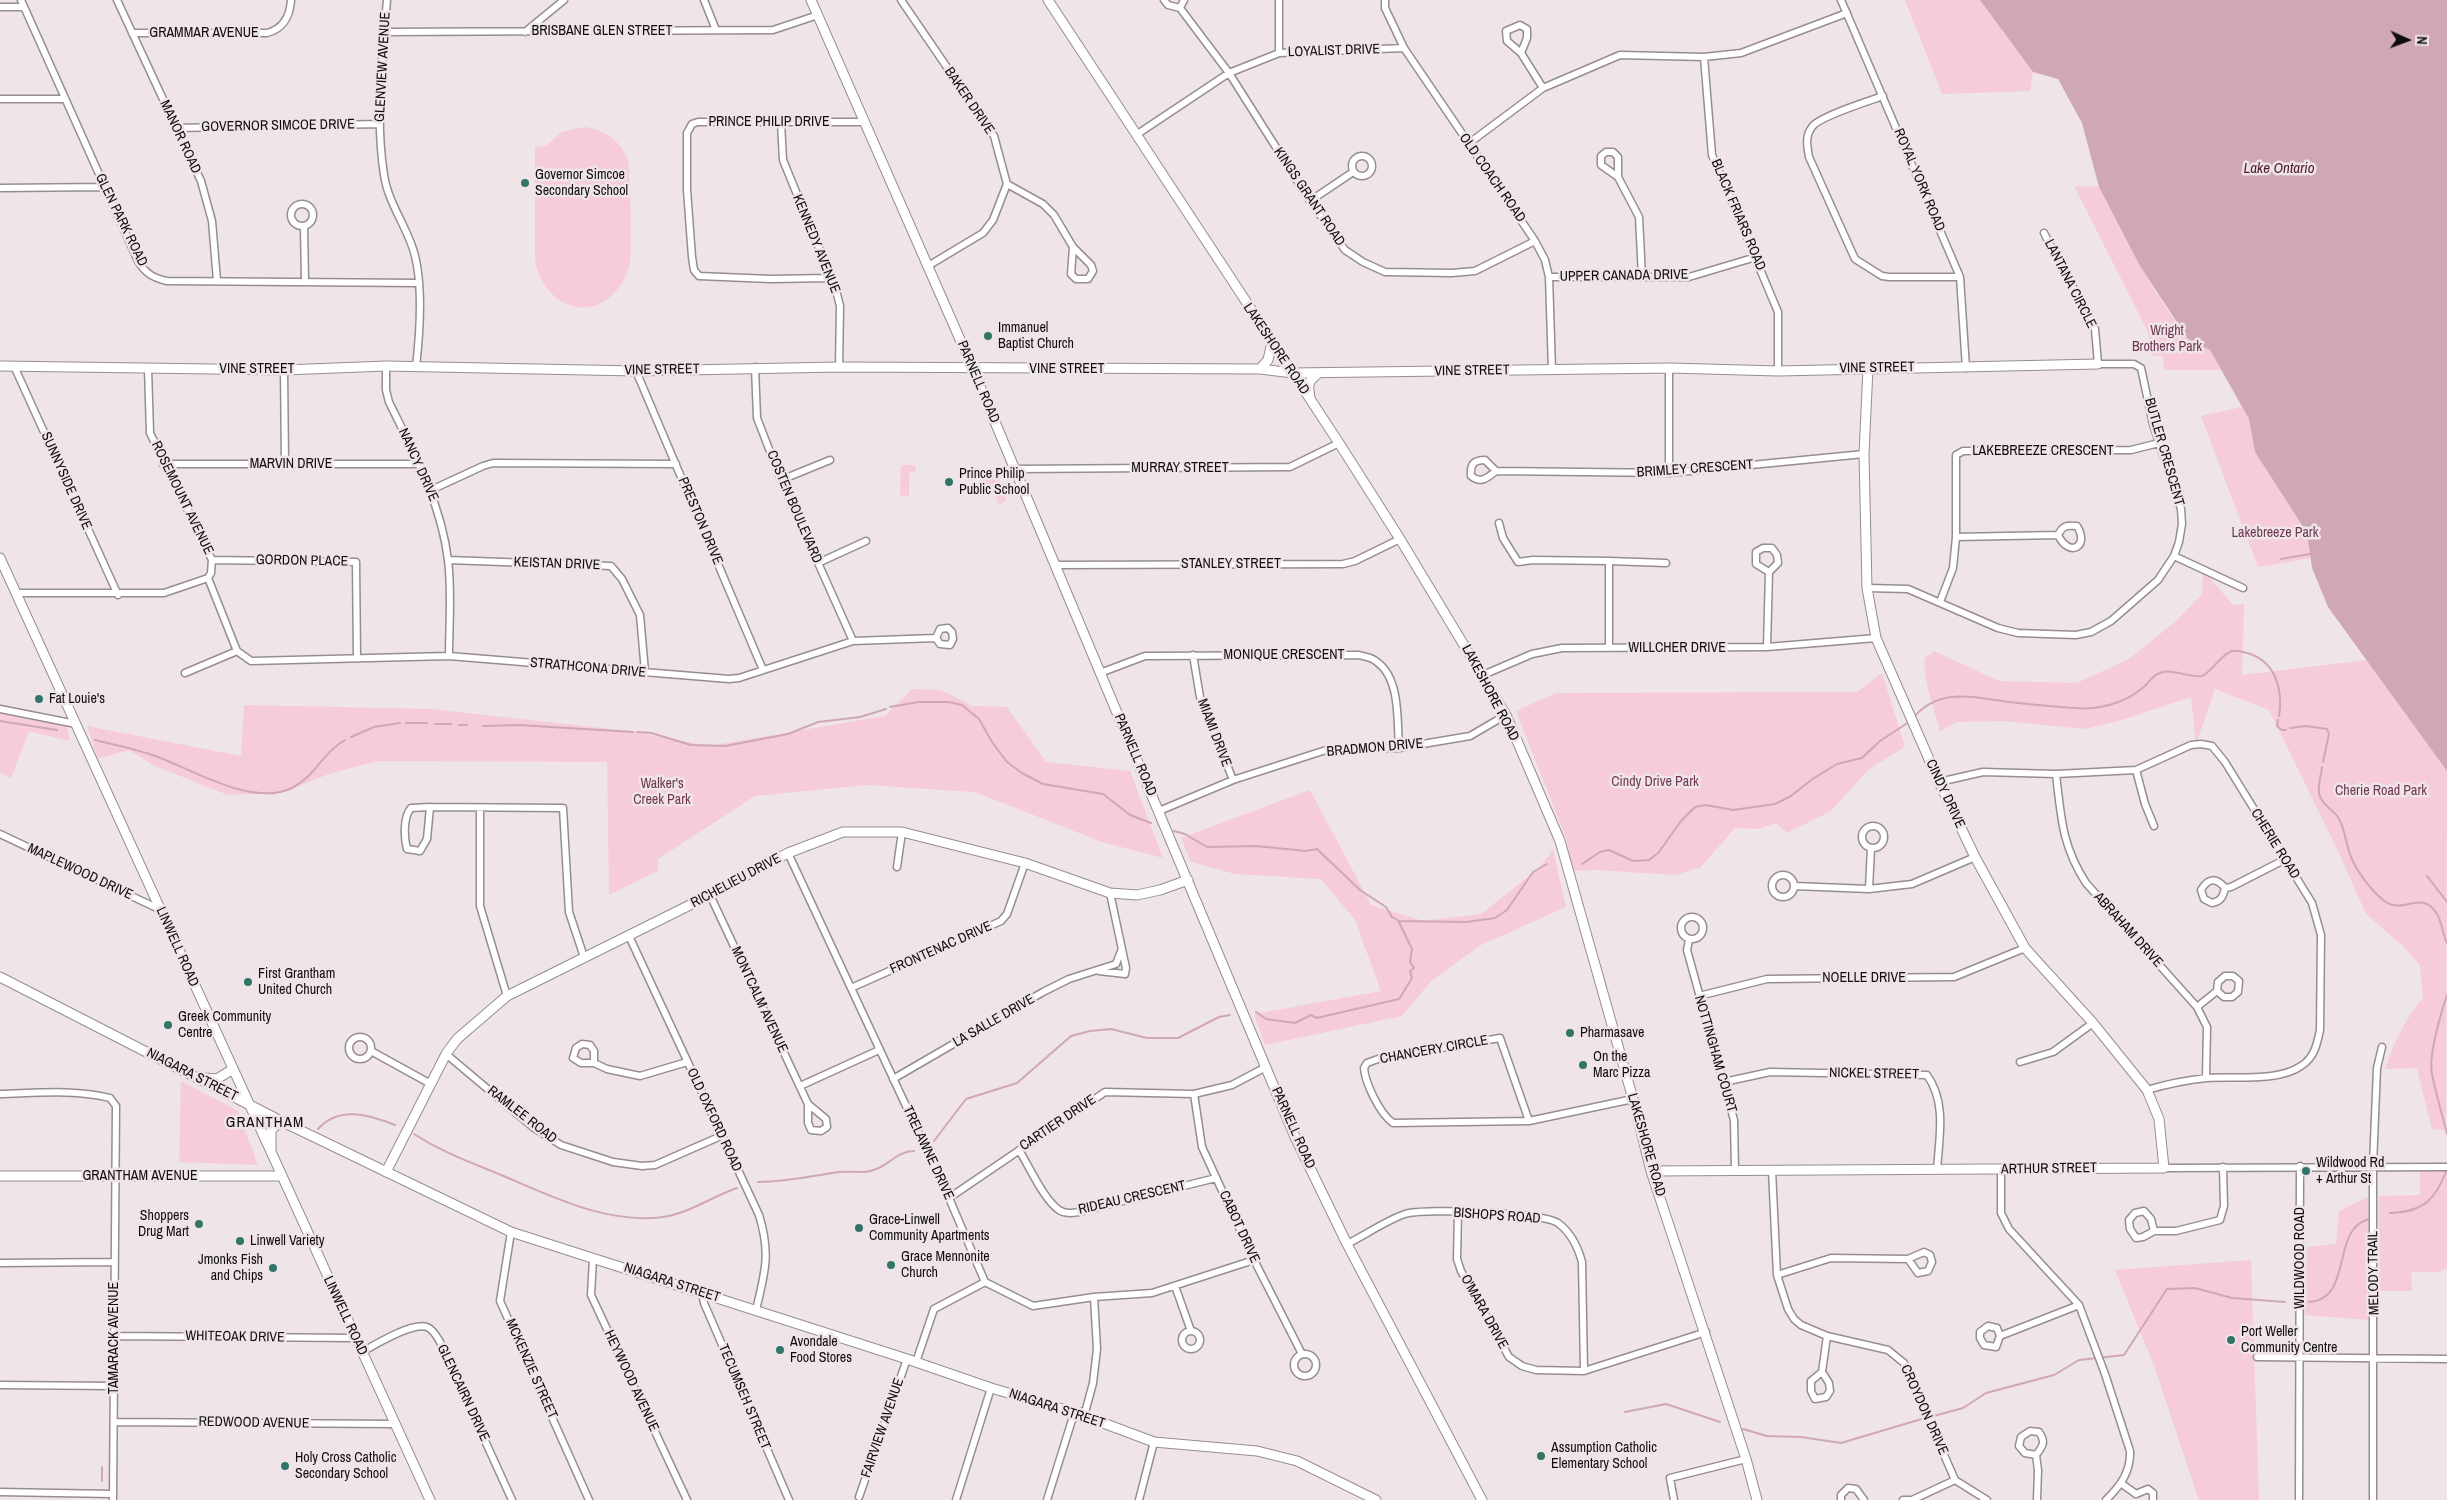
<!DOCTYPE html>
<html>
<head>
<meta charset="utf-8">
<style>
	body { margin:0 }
	#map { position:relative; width:2447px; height:1500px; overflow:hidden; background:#efe4e8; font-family:"Archivo Narrow",sans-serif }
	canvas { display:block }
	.north { position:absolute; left:2382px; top:15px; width:50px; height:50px; -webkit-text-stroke:4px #efe4e8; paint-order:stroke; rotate:92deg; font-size:14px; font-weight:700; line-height:20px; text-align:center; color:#110d0f }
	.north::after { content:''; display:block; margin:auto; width:18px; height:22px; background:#110d0f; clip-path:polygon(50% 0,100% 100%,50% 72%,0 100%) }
</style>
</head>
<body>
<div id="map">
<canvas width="2447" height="1500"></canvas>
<div class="north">N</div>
</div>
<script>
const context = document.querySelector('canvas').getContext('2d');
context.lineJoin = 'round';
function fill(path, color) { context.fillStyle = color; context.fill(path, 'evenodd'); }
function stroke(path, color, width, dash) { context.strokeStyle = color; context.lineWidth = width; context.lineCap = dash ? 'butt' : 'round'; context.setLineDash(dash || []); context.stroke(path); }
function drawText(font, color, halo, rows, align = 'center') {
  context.font = font + ' "Archivo Narrow",sans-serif'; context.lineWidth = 5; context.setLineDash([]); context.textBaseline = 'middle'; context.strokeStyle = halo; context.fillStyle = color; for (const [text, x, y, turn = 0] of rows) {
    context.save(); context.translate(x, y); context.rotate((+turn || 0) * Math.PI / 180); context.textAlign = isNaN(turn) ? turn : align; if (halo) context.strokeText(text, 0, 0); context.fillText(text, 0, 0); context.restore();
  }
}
fill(new Path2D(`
	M1905 0H1980L2033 72 2030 91 1942 94Z
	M585 127C606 130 619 140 628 160 630 165 632 254 630 262 630 268 623 282 620 286 590 327 543 304 535 261V147L546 146 561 132Z
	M2074 186 2099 187 2140 266 2164 305 2188 339 2210 350 2221 370H2164L2163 356H2153L2147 330Z
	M2242 407 2249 419 2255 452 2307 533 2311 558 2258 567 2201 416Z
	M903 465H914L916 467 915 472 909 473V496L900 495 901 467Z
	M997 474 1007 501 999 504 994 492 988 494 983 479Z
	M2203 570 2233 605 2244 604 2242 675 2367 660 2447 771 2446 1130 2432 1129 2417 1068 2385 1069C2393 1043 2406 1019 2423 997L2420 965 2403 946 2366 914 2339 853 2269 710 2215 689 2196 744 2191 697 2122 720 2084 729 2003 721 1956 722 1940 731C1934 708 1923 681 1925 658L1934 651 1999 681 2077 683 2129 659 2175 622 2202 594Z
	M1882 673 1905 747 1869 769 1831 811 1787 833 1776 823 1758 829 1735 828 1701 867 1676 875 1596 870 1575 871 1571 865 1566 838 1516 711 1556 693 1857 692Z
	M912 689 941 690 972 706 1007 707 1046 762 1130 771 1163 858 1102 842 975 792 866 785 755 796 658 859V871L609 895 607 762 377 761 329 774 280 793 228 795 153 765 129 750 98 759 87 726 241 756 244 705 431 709 628 731 709 746 885 716Z
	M0 707 51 716 66 724 70 741 29 731 11 778 0 772Z
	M1310 790 1371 905 1423 921 1481 914 1539 868 1553 850 1566 907 1481 945 1431 981 1402 1016 1265 1045 1254 1014 1381 991 1355 920 1321 879 1235 874 1191 862 1181 838Z
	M181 1081 238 1111 258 1165 179 1162Z
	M2447 1165V1268L2439 1272H2411L2412 1291H2379V1196L2420 1195V1166Z
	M2368 1197 2369 1320 2305 1315 2307 1247 2336 1244 2339 1211Z
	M2251 1260 2259 1500H2199L2155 1368 2115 1270Z`), '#f6cbdc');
fill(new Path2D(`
	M1980 0H2447V771L2328 607 2312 568 2307 533 2255 452 2249 419 2210 350 2188 339 2140 266 2099 187 2082 123 2058 79 2033 72Z`), '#d0a7b7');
stroke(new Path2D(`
	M2281 559 2310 554
	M890 707 918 702H949L962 705 979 719 992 742 1007 762 1022 773 1043 784 1103 794 1130 815 1151 823
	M1914 717C1942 684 1982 700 2018 703 2037 705 2056 707 2075 708 2098 710 2122 704 2140 690 2148 685 2151 676 2160 673 2173 668 2188 678 2202 676 2213 671 2220 655 2232 651 2236 650 2243 652 2247 653 2276 661 2283 690 2279 716
	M2278 720 2277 726 2282 730H2286
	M0 721 57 730
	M406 723H427
	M435 724H451
	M459 725H467
	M483 726 518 725 633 732
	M2290 728 2306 726 2327 729 2329 734 2323 762
	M637 732 651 733 691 745 725 746 788 734 818 722 860 717 886 709
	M351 737 374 727 400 723
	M95 740C116 745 137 749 158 757 195 771 253 807 292 788 316 776 322 753 345 740
	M2322 767C2321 775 2318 785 2319 793 2321 804 2332 809 2338 817 2345 828 2346 845 2351 857 2357 872 2371 890 2383 900 2402 916 2419 890 2435 911 2442 919 2442 933 2447 943
	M1174 831 1185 834 1207 847 1256 846 1306 851 1317 849 1360 890 1386 907 1392 917 1399 921 1466 922 1495 918 1507 910 1533 872 1547 864
	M1582 864 1600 852 1609 850 1633 861 1649 860 1659 852 1681 821 1695 807 1706 805 1733 810 1775 804 1791 796 1811 780 1837 764 1862 758 1880 741 1909 722
	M2427 876 2447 902
	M2447 995C2441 1013 2428 1056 2432 1074 2436 1094 2442 1114 2447 1134
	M1256 1012 1266 1019 1295 1023 1311 1015 1317 1018 1399 999 1412 978 1410 971 1414 968 1410 962 1412 949 1399 922
	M318 1129C339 1105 370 1115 395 1125
	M414 1134C437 1149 464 1160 489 1170 544 1192 602 1225 663 1217 690 1213 711 1197 737 1188
	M934 1141 966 1099 1017 1083 1071 1036 1090 1031 1111 1029 1147 1038H1178L1219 1017 1230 1015
	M758 1182C786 1182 812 1176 839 1172 849 1171 860 1173 870 1171 887 1168 896 1151 914 1151
	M2390 1213C2424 1212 2436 1199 2447 1169
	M2309 1302C2354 1299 2330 1229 2369 1219
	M1625 1412 1666 1404 1720 1422
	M1930 1417 1963 1408 1986 1393 2054 1375 2079 1360 2124 1355 2167 1289 2195 1288 2232 1298 2285 1302
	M1743 1429 1767 1436 1801 1437 1841 1443 1925 1418
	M102 1467V1481`), '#d0a7b7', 2);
const street = new Path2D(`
	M21 0 138 261C145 273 153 278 167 281L418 283
	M117 0 201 181 212 221 217 281
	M387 0C382 58 375 117 384 175 388 202 405 224 413 249 424 283 420 332 416 367
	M704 0 716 30
	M901 0 994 136 1007 184 993 220 983 233 928 266
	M1164 0 1168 5 1180 8 1229 73 1310 201 1345 250 1363 262 1385 272 1452 273 1475 271 1535 241
	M1385 0V8L1404 48 1535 241 1545 260 1549 277 1552 370
	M1841 0 1960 277 1966 368
	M0 7H24
	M1180 8 1184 0
	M384 32 773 30 818 15
	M525 32 564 0
	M132 33H267C283 29 290 16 291 0
	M1279 53V0
	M1521 53 1507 41 1506 31 1520 25 1527 29V38L1521 53 1543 88
	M1704 57 1712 155 1778 312V371
	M1883 96C1869 101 1818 117 1812 127 1805 136 1807 146 1809 157L1855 259 1882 276 1889 277H1960
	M0 99H65
	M781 123 783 160 836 290 840 306 839 367
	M176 128 380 124
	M1136 135 1229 73 1279 53 1404 48
	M1468 144 1543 88 1620 55 1704 57 1741 53 1847 13
	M1352 166a10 10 0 1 1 20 0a10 10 0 1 1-20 0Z
	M1618 177 1601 165V156L1606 152H1613L1618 157V177L1639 217 1642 277
	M1007 184 1043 204 1054 215 1073 247 1071 274 1076 279H1088L1093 271 1091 265 1073 247
	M0 188 104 187
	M1310 201 1353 172
	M291 215a11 11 0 1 1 22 0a11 11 0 1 1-22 0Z
	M304 227 305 281
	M1549 277H1689L1756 257
	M830 278 771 279 699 276 694 270 692 257 687 190V133L692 124 698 122H864
	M14 366 118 595
	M386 366V390L389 402C414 453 441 503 448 560 452 591 449 625 449 656
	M755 367 757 418 781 480 853 641
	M148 368 150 433 212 560 211 573 208 578
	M1669 368V473
	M284 370 285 463
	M636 371 763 670
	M163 464H419
	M1015 469 1290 467 1339 443
	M1496 471C1487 478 1481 484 1471 476 1470 465 1473 460 1485 460L1496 471 1669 473 1864 454
	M781 480 830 460
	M431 490 483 466 493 463 676 464
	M1499 523 1503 538 1518 562 1533 560 1609 561
	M1956 537 2058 535C2069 558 2090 547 2077 526 2067 525 2063 525 2058 535
	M2174 556 2243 588
	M212 560 356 562 357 658
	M448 560 611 566 622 579 640 615 645 672
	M818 563 866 541
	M1056 565 1343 564 1355 561 1400 539
	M208 578 237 651
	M1867 588 1908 589 1998 628 2018 633 2076 635 2091 632 2111 621 2158 580 2174 556 2179 542 2182 524 2181 509 2153 424 2141 368 2134 364H2098L2095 329 2044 233
	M16 593H164L208 578
	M1940 602 1953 568 1956 537V455L1963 451 2131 450 2159 443
	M1767 647 1769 572 1778 563 1777 555 1772 548H1763L1756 552V564L1769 572
	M1609 648V561L1666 563
	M237 651 251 661 449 656 729 679 739 678 853 641 936 638 940 644 950 645 953 639 952 632 948 628 940 629 936 638
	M1193 655 1200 697 1233 780
	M185 673 237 651
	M1100 673 1145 656 1359 655C1365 657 1372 657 1377 662 1401 679 1397 723 1399 748
	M1483 675 1532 654 1562 648 1767 647 1876 638
	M0 709 76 724
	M2136 770 2145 804 2154 826
	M2056 774C2061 817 2062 846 2086 883L2197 1007 2207 1027 2206 1078
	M1939 782 1983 772 2056 774 2136 770 2191 745 2201 744 2212 746 2225 762 2312 903 2321 935 2320 1030C2317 1045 2314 1058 2301 1066 2278 1082 2235 1076 2207 1078 2187 1080 2167 1084 2147 1090
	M430 807 427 839 420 851 407 849C404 838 403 817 411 808L430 807 563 808 569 912 584 957
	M480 808V906L507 996
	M1159 811 1233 780 1326 750 1399 748 1470 736 1506 715
	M1862 837a11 11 0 1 1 22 0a11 11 0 1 1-22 0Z
	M0 834 161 910
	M788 853 949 1198 985 1282 1033 1306 1094 1297 1152 1293 1254 1260
	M897 867 902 832
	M1772 886a11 11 0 1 1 22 0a11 11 0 1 1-22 0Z
	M1794 886 1869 889 1912 884 1975 857
	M2225 888C2223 897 2221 901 2212 903L2204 899 2201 890C2208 878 2216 877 2225 888L2231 887 2284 860
	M1869 889 1871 848
	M710 895 808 1104V1123L811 1130 821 1131 827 1127 826 1119 808 1104
	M1681 928a11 11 0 1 1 22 0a11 11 0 1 1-22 0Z
	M629 936 759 1215C771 1254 765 1272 756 1310
	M1689 940 1687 950 1734 1120 1735 1170
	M1099 971 1125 974 1126 968 1110 893
	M851 988 1001 921 1007 914 1025 863
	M1699 996 1767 979 1954 977 2025 948
	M2197 1007 2217 991 2224 997H2232L2238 992 2239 981 2233 976H2225L2218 982 2217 991
	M349 1048a11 11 0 1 1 22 0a11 11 0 1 1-22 0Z
	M371 1051 429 1083
	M446 1054 534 1128 561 1145 613 1162 642 1166 655 1165 721 1136
	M2020 1062 2053 1052 2093 1023
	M594 1063H581L573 1058 576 1048 582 1044 590 1045 594 1051V1063L607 1069 640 1076 687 1062
	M893 1079 1043 992 1069 979 1116 964 1121 951
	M1724 1082 1770 1072 1927 1075C1947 1103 1939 1138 1937 1170
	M800 1086 879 1050
	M0 1094C37 1093 74 1089 110 1098L116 1106 113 1500
	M1194 1094 1202 1147 1254 1260 1302 1354
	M1529 1121 1500 1038 1378 1059 1367 1063 1364 1068C1365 1083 1380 1114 1393 1123L1529 1121 1633 1099
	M1019 1150C1029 1166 1044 1200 1059 1210 1065 1214 1072 1213 1079 1212L1216 1178
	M2164 1168 2447 1167
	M2001 1169V1213L2009 1229 2079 1305 2105 1374 2130 1451C2131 1472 2120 1486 2106 1500
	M1772 1170 1777 1275 1788 1309 1794 1319 1801 1325 1827 1336 1888 1350 1904 1363 1955 1480 1987 1500
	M949 1198 1105 1092 1194 1094 1232 1085 1266 1067
	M1458 1212 1457 1259 1461 1271 1509 1357 1522 1366 1536 1370 1584 1371 1706 1332
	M2154 1231 2143 1237 2136 1238 2130 1229 2129 1220 2135 1213 2144 1211 2151 1219 2154 1231H2176L2220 1220 2224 1206 2223 1167
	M511 1232 500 1301 589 1500
	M1347 1244C1365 1235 1387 1220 1405 1214 1425 1208 1542 1212 1558 1223 1570 1232 1578 1247 1582 1262L1584 1371
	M593 1258 591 1295 687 1500
	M0 1263 114 1262
	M1777 1275 1831 1258 1908 1259 1924 1252 1930 1255 1932 1262 1928 1271 1918 1273 1908 1259
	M1175 1286 1191 1331
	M702 1293 704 1303 789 1500
	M1182 1340a9 9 0 1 1 18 0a9 9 0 1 1-18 0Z
	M114 1336 355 1338
	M2000 1336 1996 1347 1984 1345 1980 1338V1332L1988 1326 1997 1328 2000 1336 2079 1305
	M362 1352C376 1344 412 1322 427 1327 433 1329 437 1337 440 1342L512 1500
	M1294 1365a11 11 0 1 1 22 0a11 11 0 1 1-22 0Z
	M2257 1357 2447 1359
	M916 1362 934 1309 985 1282
	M1822 1372 1829 1383 1830 1391 1826 1397 1815 1399 1811 1391V1381L1822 1372 1827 1336
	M0 1385 114 1386
	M114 1422 394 1424
	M2036 1455 2025 1453 2019 1446 2021 1437 2030 1431 2039 1432C2046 1442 2043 1446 2036 1455L2038 1470 2037 1500
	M2122 1484 2136 1494
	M0 1492 113 1494
	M2136 1494 2148 1489 2153 1493V1500
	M859 1497 907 1359
	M956 1500 991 1388
	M1047 1500 1072 1420 1086 1409 1093 1383 1097 1349 1094 1297
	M1139 1500 1154 1442
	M1674 1500 1670 1478 1746 1459
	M1841 1500V1495L1848 1488 1856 1489 1864 1500
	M1903 1500H1912L1955 1480
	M2299 1500 2300 1166
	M2373 1500V1165L2377 1068 2382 1047`);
const secondary = new Path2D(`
	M811 0 969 360 1295 1137 1347 1244 1482 1500
	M1048 0 1339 443 1400 539 1506 715 1560 841 1633 1099 1651 1171 1746 1459 1757 1500
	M0 366 284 370 386 366 636 371 839 367 1260 369 1293 373 1669 368 1778 371 2098 364
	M1260 369 1268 360 1272 342
	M1310 397C1307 384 1309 380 1319 373
	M0 558 430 1500
	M0 977 281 1121 511 1232 907 1359 991 1388 1079 1414 1154 1442 1257 1451 1297 1461 1376 1500
	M204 1078 217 1079 233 1069
	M271 1150V1130L281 1121
	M1651 1171 2164 1168 2159 1119 2147 1090 2093 1023 2025 948 1975 857 1939 782 1876 638 1867 588 1864 454 1868 368
	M386 1172 446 1054 457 1039 507 996 710 895 788 853 843 832H902L1025 863 1110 893 1137 895 1160 890 1188 880
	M0 1176H281`);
stroke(street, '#978d91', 9);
stroke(secondary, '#978d91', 11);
stroke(street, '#fff', 6);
stroke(secondary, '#fff', 9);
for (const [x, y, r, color] of [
	[525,183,5,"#307568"],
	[988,336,5,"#307568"],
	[949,482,5,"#307568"],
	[39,699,5,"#307568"],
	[248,982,5,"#307568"],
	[168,1025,5,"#307568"],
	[1570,1033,5,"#307568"],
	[1583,1065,5,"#307568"],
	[2306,1171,5,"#307568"],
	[199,1224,5,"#307568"],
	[859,1228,5,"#307568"],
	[240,1241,5,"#307568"],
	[891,1265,5,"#307568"],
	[273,1268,5,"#307568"],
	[2231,1340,5,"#307568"],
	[780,1350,5,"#307568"],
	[1541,1456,5,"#307568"],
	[285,1466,5,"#307568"]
]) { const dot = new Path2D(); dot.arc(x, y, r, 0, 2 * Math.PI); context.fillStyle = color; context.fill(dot); stroke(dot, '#efe4e8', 2); }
drawText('14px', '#110d0f', '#efe4e8', [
	["BRISBANE GLEN STREET",602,31],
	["GRAMMAR AVENUE",204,33],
	["LOYALIST DRIVE",1334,51,-2],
	["GLENVIEW AVENUE",383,67,-87],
	["BAKER DRIVE",969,101,56],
	["PRINCE PHILIP DRIVE",769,122],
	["GOVERNOR SIMCOE DRIVE",278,126,-1],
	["MANOR ROAD",180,137,65],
	["OLD COACH ROAD",1492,178,55],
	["ROYAL YORK ROAD",1919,180,67],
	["KINGS GRANT ROAD",1309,197,56],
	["BLACK FRIARS ROAD",1738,215,67],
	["GLEN PARK ROAD",121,220,64],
	["KENNEDY AVENUE",816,244,68],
	["UPPER CANADA DRIVE",1624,276,-1],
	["LANTANA CIRCLE",2070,284,63],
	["LAKESHORE ROAD",1276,349,56],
	["VINE STREET",1877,368,-1],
	["VINE STREET",257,369],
	["VINE STREET",1067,369],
	["VINE STREET",662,370,-1],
	["VINE STREET",1472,371,-1],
	["PARNELL ROAD",978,382,67],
	["LAKEBREEZE CRESCENT",2043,451],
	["BUTLER CRESCENT",2164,452,74],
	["MARVIN DRIVE",291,464],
	["NANCY DRIVE",418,465,66],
	["MURRAY STREET",1180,468],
	["BRIMLEY CRESCENT",1695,469,-4],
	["SUNNYSIDE DRIVE",66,481,66],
	["ROSEMOUNT AVENUE",182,498,64],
	["COSTEN BOULEVARD",794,507,67],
	["PRESTON DRIVE",700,521,67],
	["GORDON PLACE",302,561,1],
	["KEISTAN DRIVE",557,564,2],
	["STANLEY STREET",1231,564],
	["WILLCHER DRIVE",1677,648],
	["MONIQUE CRESCENT",1284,655],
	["STRATHCONA DRIVE",588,668,5],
	["LAKESHORE ROAD",1490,693,62],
	["MIAMI DRIVE",1214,733,69],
	["BRADMON DRIVE",1375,748,-5],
	["PARNELL ROAD",1135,755,67],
	["CINDY DRIVE",1945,794,65],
	["CHERIE ROAD",2275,844,58],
	["MAPLEWOOD DRIVE",80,872,25],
	["RICHELIEU DRIVE",736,881,-28],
	["ABRAHAM DRIVE",2128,930,48],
	["LINWELL ROAD",177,947,66],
	["FRONTENAC DRIVE",941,948,-24],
	["NOELLE DRIVE",1864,978],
	["MONTCALM AVENUE",759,1000,65],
	["LA SALLE DRIVE",994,1021,-30],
	["CHANCERY CIRCLE",1434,1050,-10],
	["NOTTINGHAM COURT",1715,1054,74],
	["NICKEL STREET",1874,1074,1],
	["NIAGARA STREET",192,1075,27],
	["RAMLEE ROAD",522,1115,38],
	["OLD OXFORD ROAD",714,1120,65],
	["CARTIER DRIVE",1058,1123,-34],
	["PARNELL ROAD",1293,1128,66],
	["LAKESHORE ROAD",1646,1145,74],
	["TRELAWNE DRIVE",928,1153,65],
	["ARTHUR STREET",2049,1169,-1],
	["GRANTHAM AVENUE",140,1176],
	["RIDEAU CRESCENT",1132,1198,-13],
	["BISHOPS ROAD",1497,1216,4],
	["CABOT DRIVE",1239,1227,65],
	["WILDWOOD ROAD",2300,1258,-90],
	["MELODY TRAIL",2374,1273,-91],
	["NIAGARA STREET",672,1283,18],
	["O'MARA DRIVE",1484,1312,61],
	["LINWELL ROAD",345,1316,65],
	["WHITEOAK DRIVE",235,1337,1],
	["TAMARACK AVENUE",114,1338,-90],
	["MCKENZIE STREET",531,1369,66],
	["HEYWOOD AVENUE",631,1381,65],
	["GLENCAIRN DRIVE",463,1393,65],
	["TECUMSEH STREET",744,1397,67],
	["NIAGARA STREET",1057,1409,18],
	["CROYDON DRIVE",1924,1410,66],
	["REDWOOD AVENUE",254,1423,1],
	["FAIRVIEW AVENUE",883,1428,-71]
]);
drawText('14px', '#110d0f', '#efe4e8', [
	["Governor Simcoe",535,175],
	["Secondary School",535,191],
	["Immanuel",998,328],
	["Baptist Church",998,344],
	["Prince Philip",959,474],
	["Public School",959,490],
	["Fat Louie's",49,699],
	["First Grantham",258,974],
	["United Church",258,990],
	["Greek Community",178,1017],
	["Centre",178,1033],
	["Pharmasave",1580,1033],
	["On the",1593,1057],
	["Marc Pizza",1593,1073],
	["Wildwood Rd",2316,1163],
	["+ Arthur St",2316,1179],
	["Shoppers",189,1216,"right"],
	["Drug Mart",189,1232,"right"],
	["Grace-Linwell",869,1220],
	["Community Apartments",869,1236],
	["Linwell Variety",250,1241],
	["Grace Mennonite",901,1257],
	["Church",901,1273],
	["Jmonks Fish",263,1260,"right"],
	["and Chips",263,1276,"right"],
	["Port Weller",2241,1332],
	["Community Centre",2241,1348],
	["Avondale",790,1342],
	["Food Stores",790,1358],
	["Assumption Catholic",1551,1448],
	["Elementary School",1551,1464],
	["Holy Cross Catholic",295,1458],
	["Secondary School",295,1474]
], 'left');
drawText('14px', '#6f3851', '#efe4e8', [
	["Wright",2167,331],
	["Brothers Park",2167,347],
	["Lakebreeze Park",2275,533],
	["Cindy Drive Park",1655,782],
	["Walker's",662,784],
	["Creek Park",662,800],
	["Cherie Road Park",2381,791]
]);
drawText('italic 15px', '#4d1932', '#efe4e8', [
	["Lake Ontario",2279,169]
]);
context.letterSpacing = '1px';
drawText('15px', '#110d0f', '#efe4e8', [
	["GRANTHAM",265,1123]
]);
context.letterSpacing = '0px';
</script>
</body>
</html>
